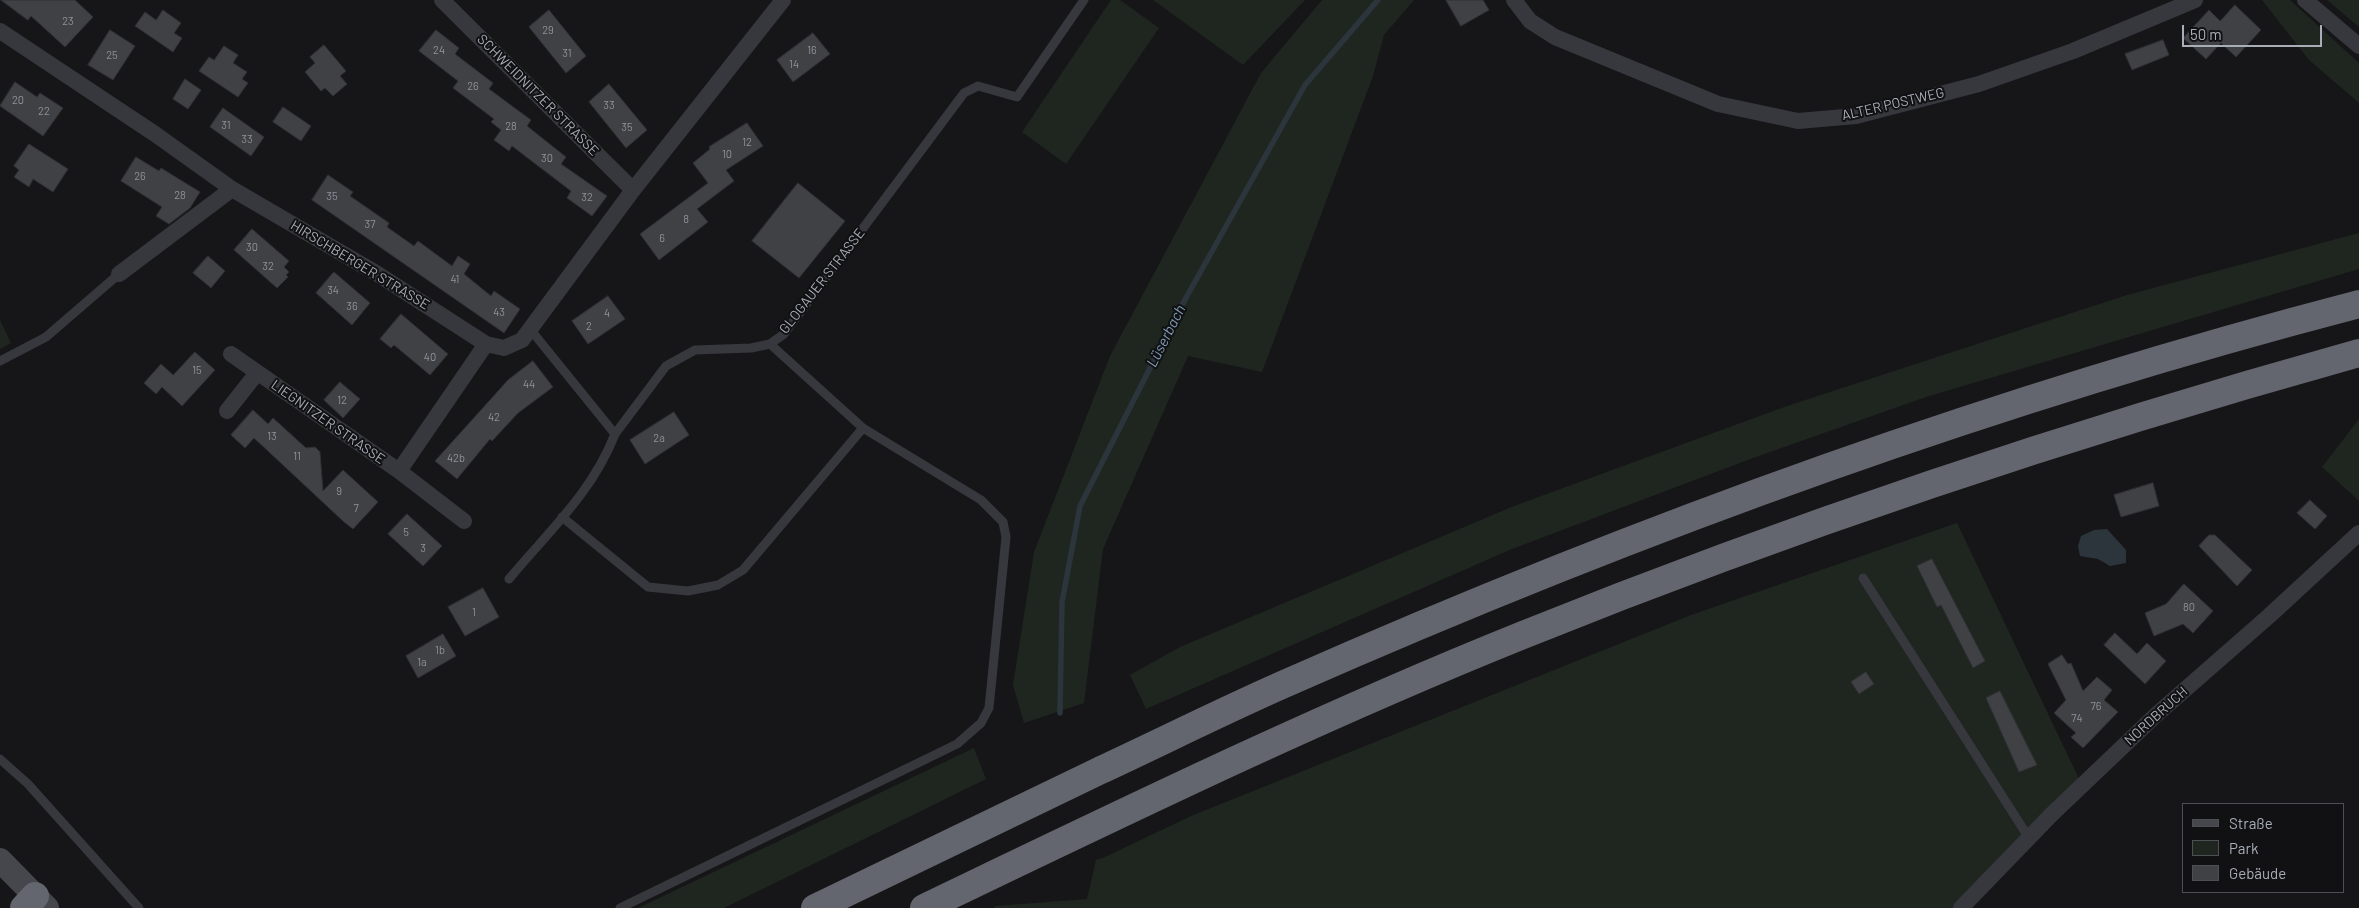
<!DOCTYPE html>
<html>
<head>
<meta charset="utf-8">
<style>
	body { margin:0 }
	#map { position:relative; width:2359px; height:908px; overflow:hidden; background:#161618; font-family:Barlow,sans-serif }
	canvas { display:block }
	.legend { position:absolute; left:2182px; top:803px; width:162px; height:90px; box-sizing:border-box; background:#111113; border:1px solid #4d4f55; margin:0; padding:6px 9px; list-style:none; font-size:15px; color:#a8adb8 }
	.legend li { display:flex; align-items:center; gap:10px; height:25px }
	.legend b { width:25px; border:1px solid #4d4f55 }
	.scale { position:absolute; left:2182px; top:25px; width:140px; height:22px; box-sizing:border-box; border:2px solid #a8adb8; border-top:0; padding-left:6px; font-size:15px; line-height:18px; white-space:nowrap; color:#a8adb8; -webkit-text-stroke:4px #111113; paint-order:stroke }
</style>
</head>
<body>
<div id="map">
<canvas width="2359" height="908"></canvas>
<ul class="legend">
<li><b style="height:6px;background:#45474d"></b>Straße</li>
<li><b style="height:14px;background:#1e261f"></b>Park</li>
<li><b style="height:14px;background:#404145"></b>Gebäude</li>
</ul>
<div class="scale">50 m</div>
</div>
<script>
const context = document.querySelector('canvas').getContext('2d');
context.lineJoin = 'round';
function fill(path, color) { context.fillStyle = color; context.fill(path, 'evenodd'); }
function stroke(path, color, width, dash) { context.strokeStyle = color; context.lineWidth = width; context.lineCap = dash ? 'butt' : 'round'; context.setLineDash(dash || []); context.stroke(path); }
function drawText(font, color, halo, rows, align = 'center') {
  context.font = font + ' Barlow,sans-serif'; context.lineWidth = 4; context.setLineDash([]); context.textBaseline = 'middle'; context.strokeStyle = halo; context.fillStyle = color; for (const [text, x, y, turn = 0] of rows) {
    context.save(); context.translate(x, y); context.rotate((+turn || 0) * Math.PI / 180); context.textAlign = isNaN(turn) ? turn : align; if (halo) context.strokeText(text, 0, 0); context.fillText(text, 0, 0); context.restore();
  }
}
fill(new Path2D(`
	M1111 0H1120L1159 28 1066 164 1022 132Z
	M1153 0H1305L1243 65Z
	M1322 0H1414L1384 35 1373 76 1262 372 1188 356 1103 549 1084 703 1024 723 1013 685 1034 552 1110 356 1261 73Z
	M2262 0H2290L2359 63V103L2309 60Z
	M2327 0H2359V27Z
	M2359 233V269L1926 397 1753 458 1512 549 1146 709 1130 675 1180 647 1514 506 1787 406 2127 295Z
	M0 320 11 343 0 349Z
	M2359 419V501L2322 467Z
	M1957 523 2082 785 1960 908H994L995 906 1087 899 1096 860 1105 857 1191 816 1691 615Z
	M974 748 986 779 724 908H638Z`), '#1e261f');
fill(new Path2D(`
	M2107 529 2126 550V563L2110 566 2098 559 2080 556 2078 546 2081 536 2094 530Z`), '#2c353c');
stroke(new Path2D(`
	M1060 713 1062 602 1080 506 1182 305 1305 85 1378 0`), '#2c353c', 5.5);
const building = new Path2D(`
	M1 0H75L93 17 65 47 31 16 28 20Z
	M1446 0H1483L1489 10 1461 26Z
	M2235 5 2261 30 2236 57 2221 43 2206 59 2183 38 2209 10 2220 21Z
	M163 10 181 23 174 33 182 38 173 52 135 26 145 12 156 20Z
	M549 10 586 56 566 73 529 27Z
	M110 30 135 46 113 80 88 65Z
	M436 30 459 48 455 54 493 83 489 89 531 120 527 126 566 157 561 164 607 196 592 216 567 198 571 191 512 146 509 151 494 140 501 130 491 122 494 119 453 88 458 81 419 51Z
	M813 33 830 54 793 82 777 60Z
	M2163 40 2169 55 2132 70 2125 54Z
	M324 45 346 71 340 76 347 84 333 96 325 88 321 91 305 72 315 63 310 57Z
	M224 46 238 55 233 63 247 72 242 79 248 83 238 97 199 71 209 57 214 60Z
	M185 79 201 90 188 109 173 99Z
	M15 82 37 97 40 93 63 108 43 136 0 106Z
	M609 84 647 130 626 148 589 102Z
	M283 107 311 126 301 141 273 122Z
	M223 108 264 137 251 156 210 127Z
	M747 123 763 146 726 170 734 181 697 209 708 222 659 260 640 234 708 183 693 163 710 149 709 147Z
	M29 144 68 169 53 192 33 179 29 187 14 177 19 170 14 166Z
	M136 157 159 171 161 168 200 192 190 208 169 224 156 216 162 207 121 181Z
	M328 175 353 192 350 196 389 223 387 227 414 246 418 241 452 266 458 256 470 264 464 274 491 296 494 291 520 309 504 333 312 200Z
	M798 183 845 221 799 278 752 241Z
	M252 229 289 261 284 267 289 272 286 275 288 277 277 288 234 250Z
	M208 256 225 271 211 288 193 273Z
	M334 272 370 303 352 325 316 293Z
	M608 296 625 319 588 344 572 321Z
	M401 314 448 354 430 375 394 345 391 348 380 339Z
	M195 352 215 370 182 406 162 387 156 394 144 383 161 364 173 375Z
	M533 361 553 387 518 413 492 441 490 439 457 479 435 461 508 380Z
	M340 382 360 399 343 418 324 400Z
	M253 410 268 424 273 418 306 448 315 447 320 452 323 491 343 470 378 502 353 529 344 522 254 438 245 448 231 435Z
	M674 412 689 435 645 464 630 440Z
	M2153 483 2159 506 2121 517 2114 495Z
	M2310 500 2327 516 2315 529 2297 513Z
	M407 514 442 546 423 566 388 534Z
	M2209 535H2215L2252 570 2237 586 2199 546Z
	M1932 559 1985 661 1973 668 1941 605 1937 607 1917 566Z
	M2184 584 2213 611 2193 633 2183 624 2154 636 2145 613 2166 604Z
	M483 588 499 617 465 636 448 607Z
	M2115 633 2137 654 2147 643 2166 661 2145 684 2104 645Z
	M443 634 456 656 418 678 406 656Z
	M2062 655 2068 664 2071 663 2083 691 2097 677 2112 690 2104 700 2118 712 2083 748 2071 737 2076 733 2054 713 2066 700 2048 664Z
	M1866 672 1874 684 1859 694 1851 682Z
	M2000 691 2037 765 2019 772 1986 698Z`);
fill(building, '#404145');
stroke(building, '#303034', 1);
stroke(new Path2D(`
	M530 329 615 434 666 366 695 350 751 348 770 344 784 334 964 93 978 86 1017 97 1084 0
	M0 361 46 337 119 274
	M562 517 648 587 688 591 718 585 743 570 863 428
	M1863 578 2029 838
	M509 579C549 531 592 493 615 434
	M0 759 28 784 139 908
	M620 908 957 744 981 723 989 708 1006 537 1003 522 981 500 863 428 770 344`), '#37383d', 9);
stroke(new Path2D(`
	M442 0 633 190
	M1514 0 1530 21 1555 37 1718 104 1798 121 1856 116 1979 84 2073 51 2195 0
	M2305 0 2359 46
	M0 31 155 134 232 189 376 273 486 344 504 348 522 340 633 190 783 0
	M119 274 232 189
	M231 354 399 471 464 521
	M227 411 257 373
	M399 471 486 344
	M1961 908 2052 814 2156 715 2269 616 2359 533`), '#37383d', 16);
stroke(new Path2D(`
	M0 860 47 908`), '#45474d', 24);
stroke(new Path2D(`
	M24 908 35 896
	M815 908C911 862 1006 816 1101 770 1161 742 1221 712 1282 685 1630 531 1990 400 2359 304
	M924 908C1122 813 1319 717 1523 635 1796 525 2075 432 2359 353`), '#63666e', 28);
drawText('11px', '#8e929b', null, [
	["23",68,21],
	["29",548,30],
	["24",439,50],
	["16",812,50],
	["31",567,53],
	["25",112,55],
	["14",794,64],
	["26",473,86],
	["20",18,100],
	["33",609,105],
	["22",44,111],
	["31",226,125],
	["28",511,126],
	["35",627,127],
	["33",247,139],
	["12",747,142],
	["10",727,154],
	["30",547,158],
	["26",140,176],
	["28",180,195],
	["35",332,196],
	["32",587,197],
	["8",686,219],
	["37",370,224],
	["6",662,238],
	["30",252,247],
	["32",268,266],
	["41",455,279],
	["34",333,290],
	["36",352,306],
	["43",499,312],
	["4",607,313],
	["2",589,326],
	["40",430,357],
	["15",197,370],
	["44",529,384],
	["12",342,400],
	["42",494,417],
	["13",272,436],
	["2a",659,438],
	["11",297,456],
	["42b",456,458],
	["9",339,491],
	["7",356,508],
	["5",406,532],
	["3",423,548],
	["80",2189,607],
	["1",474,612],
	["1b",440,650],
	["1a",422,662],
	["76",2096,706],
	["74",2077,718]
]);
drawText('14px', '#a8adb8', '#111113', [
	["SCHWEIDNITZER STRASSE",538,95,45],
	["ALTER POSTWEG",1893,104,-13],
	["HIRSCHBERGER STRASSE",360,265,31],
	["GLOGAUER STRASSE",822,281,-52],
	["LIEGNITZER STRASSE",328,422,35],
	["NORDBRUCH",2156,716,-42]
]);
drawText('italic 15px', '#7f9bb3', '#111113', [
	["Lüserbach",1166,336,-63]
]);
</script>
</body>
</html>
